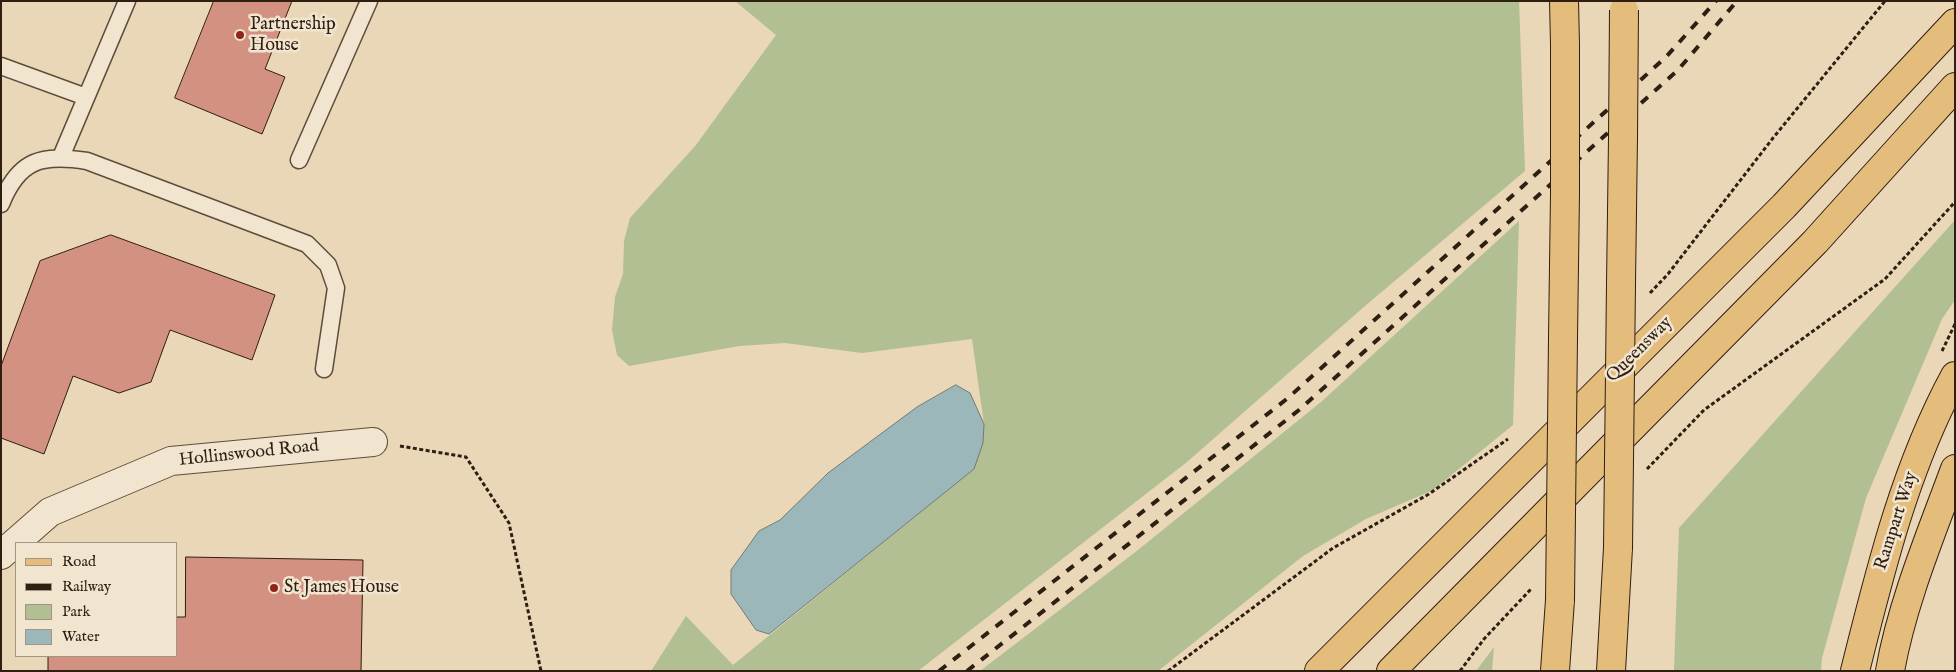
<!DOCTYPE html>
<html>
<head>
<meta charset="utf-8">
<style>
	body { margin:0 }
	#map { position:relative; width:1956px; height:672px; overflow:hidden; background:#e9d7b7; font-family:"IM FELL English",serif }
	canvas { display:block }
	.frame { position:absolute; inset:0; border:2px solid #2f1e12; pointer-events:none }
	.legend { position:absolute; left:15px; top:542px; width:162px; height:115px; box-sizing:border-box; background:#f1e5d0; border:1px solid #a39584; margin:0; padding:6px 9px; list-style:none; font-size:15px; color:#2f1e12 }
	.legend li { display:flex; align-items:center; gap:10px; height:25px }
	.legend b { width:25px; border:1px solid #a39584 }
</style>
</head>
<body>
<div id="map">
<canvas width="1956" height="672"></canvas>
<div class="frame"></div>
<ul class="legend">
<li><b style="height:6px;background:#e4bc7c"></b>Road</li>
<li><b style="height:6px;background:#2f1e12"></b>Railway</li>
<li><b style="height:14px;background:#b1bf92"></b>Park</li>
<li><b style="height:14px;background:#9cb7b9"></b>Water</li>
</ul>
</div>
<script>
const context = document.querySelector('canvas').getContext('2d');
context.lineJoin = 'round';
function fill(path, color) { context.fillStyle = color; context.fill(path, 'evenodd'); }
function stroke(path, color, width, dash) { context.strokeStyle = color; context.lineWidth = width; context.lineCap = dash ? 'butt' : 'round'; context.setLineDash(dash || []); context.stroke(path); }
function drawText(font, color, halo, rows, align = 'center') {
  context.font = font + ' "IM FELL English",serif'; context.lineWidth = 5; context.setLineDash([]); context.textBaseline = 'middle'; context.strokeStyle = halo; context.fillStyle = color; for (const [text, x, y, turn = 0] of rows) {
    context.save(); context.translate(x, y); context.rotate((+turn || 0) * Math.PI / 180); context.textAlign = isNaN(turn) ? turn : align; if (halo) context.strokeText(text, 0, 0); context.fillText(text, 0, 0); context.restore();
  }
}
fill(new Path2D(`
	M735 1H1519L1525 171 1365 306 1187 462 918 671H651L686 616 733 665 973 469 983 443 984 424 972 339 862 353 785 343 739 346 629 366 617 355 612 330 615 297 623 274 624 241 630 218 696 145 776 35Z
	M1955 220V300L1942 319 1866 498 1822 658 1821 671H1674L1679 528Z
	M1519 221 1513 425 1433 490 1366 519 1303 556 1158 671H980L1138 550 1321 402Z
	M1494 647 1492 671H1476Z`), '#b1bf92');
const water = new Path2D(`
	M956 385 970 393 984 424 983 443 974 469 769 634 756 630 731 594V570L759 531 780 520 828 473 917 407Z`);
fill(water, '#9cb7b9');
stroke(water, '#707a76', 1);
const building = new Path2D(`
	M214 1H292L265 69 285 77 262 134 175 98Z
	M111 235 275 295 252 360 170 330 151 382 119 393 73 376 44 454 1 438V366L40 261Z
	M186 557 363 560 361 671H48V656H176V617H185Z`);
fill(building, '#d39182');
stroke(building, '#2f1e12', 1);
const lane = new Path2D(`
	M1 66 86 97
	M61 157 127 1
	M299 160 369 1
	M1 204C19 159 42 154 87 161L307 244 328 265 336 288 324 369`);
const street = new Path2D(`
	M1 555 50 512 171 461 373 442`);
const primary = new Path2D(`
	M1855 671C1880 571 1905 468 1955 376
	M1890 671C1902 603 1931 534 1955 469`);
const highway = new Path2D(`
	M1564 1 1565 44
	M1621 284 1623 138
	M1563 338 1565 194
	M1319 671 1784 206 1955 23
	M1391 671 1815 242 1955 87
	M1555 671 1560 600
	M1611 671 1618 548`);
stroke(lane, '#5e4c3b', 19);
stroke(street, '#5e4c3b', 30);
stroke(primary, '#2f1e12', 30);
stroke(highway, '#2f1e12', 30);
stroke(new Path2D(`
	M1650 293 1668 274 1773 138 1885 1
	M1942 351 1955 324
	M400 446 466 457 509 523 541 671
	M1647 469 1704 410 1885 279 1955 202
	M1168 671 1333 548 1429 494 1508 439
	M1460 671 1484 639 1531 589`), '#2f1e12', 3, [4, 2.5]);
stroke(lane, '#f1e5d0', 16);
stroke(street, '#f1e5d0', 28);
stroke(primary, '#e4bc7c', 28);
stroke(highway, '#e4bc7c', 28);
stroke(new Path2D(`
	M939 671 1288 398 1666 57 1716 1
	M967 671 1299 410 1678 70 1737 1`), '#2f1e12', 4, [9, 9]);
const highwayBridge = new Path2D(`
	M1623 138 1624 10
	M1565 194V44
	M1618 548 1621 284
	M1560 600 1563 338`);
stroke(highwayBridge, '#2f1e12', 30, []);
stroke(highwayBridge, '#e4bc7c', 28);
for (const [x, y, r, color] of [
	[240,35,5,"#8f2418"],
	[274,588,5,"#8f2418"]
]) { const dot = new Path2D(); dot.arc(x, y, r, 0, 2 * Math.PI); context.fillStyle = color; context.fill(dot); stroke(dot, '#f1e5d0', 2); }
drawText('18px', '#2f1e12', '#f1e5d0', [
	["Partnership",250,25],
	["House",250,46],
	["St James House",284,588]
], 'left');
drawText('18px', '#2f1e12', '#f1e5d0', [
	["Queensway",1640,350,-45],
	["Hollinswood Road",249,454,-6],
	["Rampart Way",1897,521,-72]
]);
</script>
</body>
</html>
